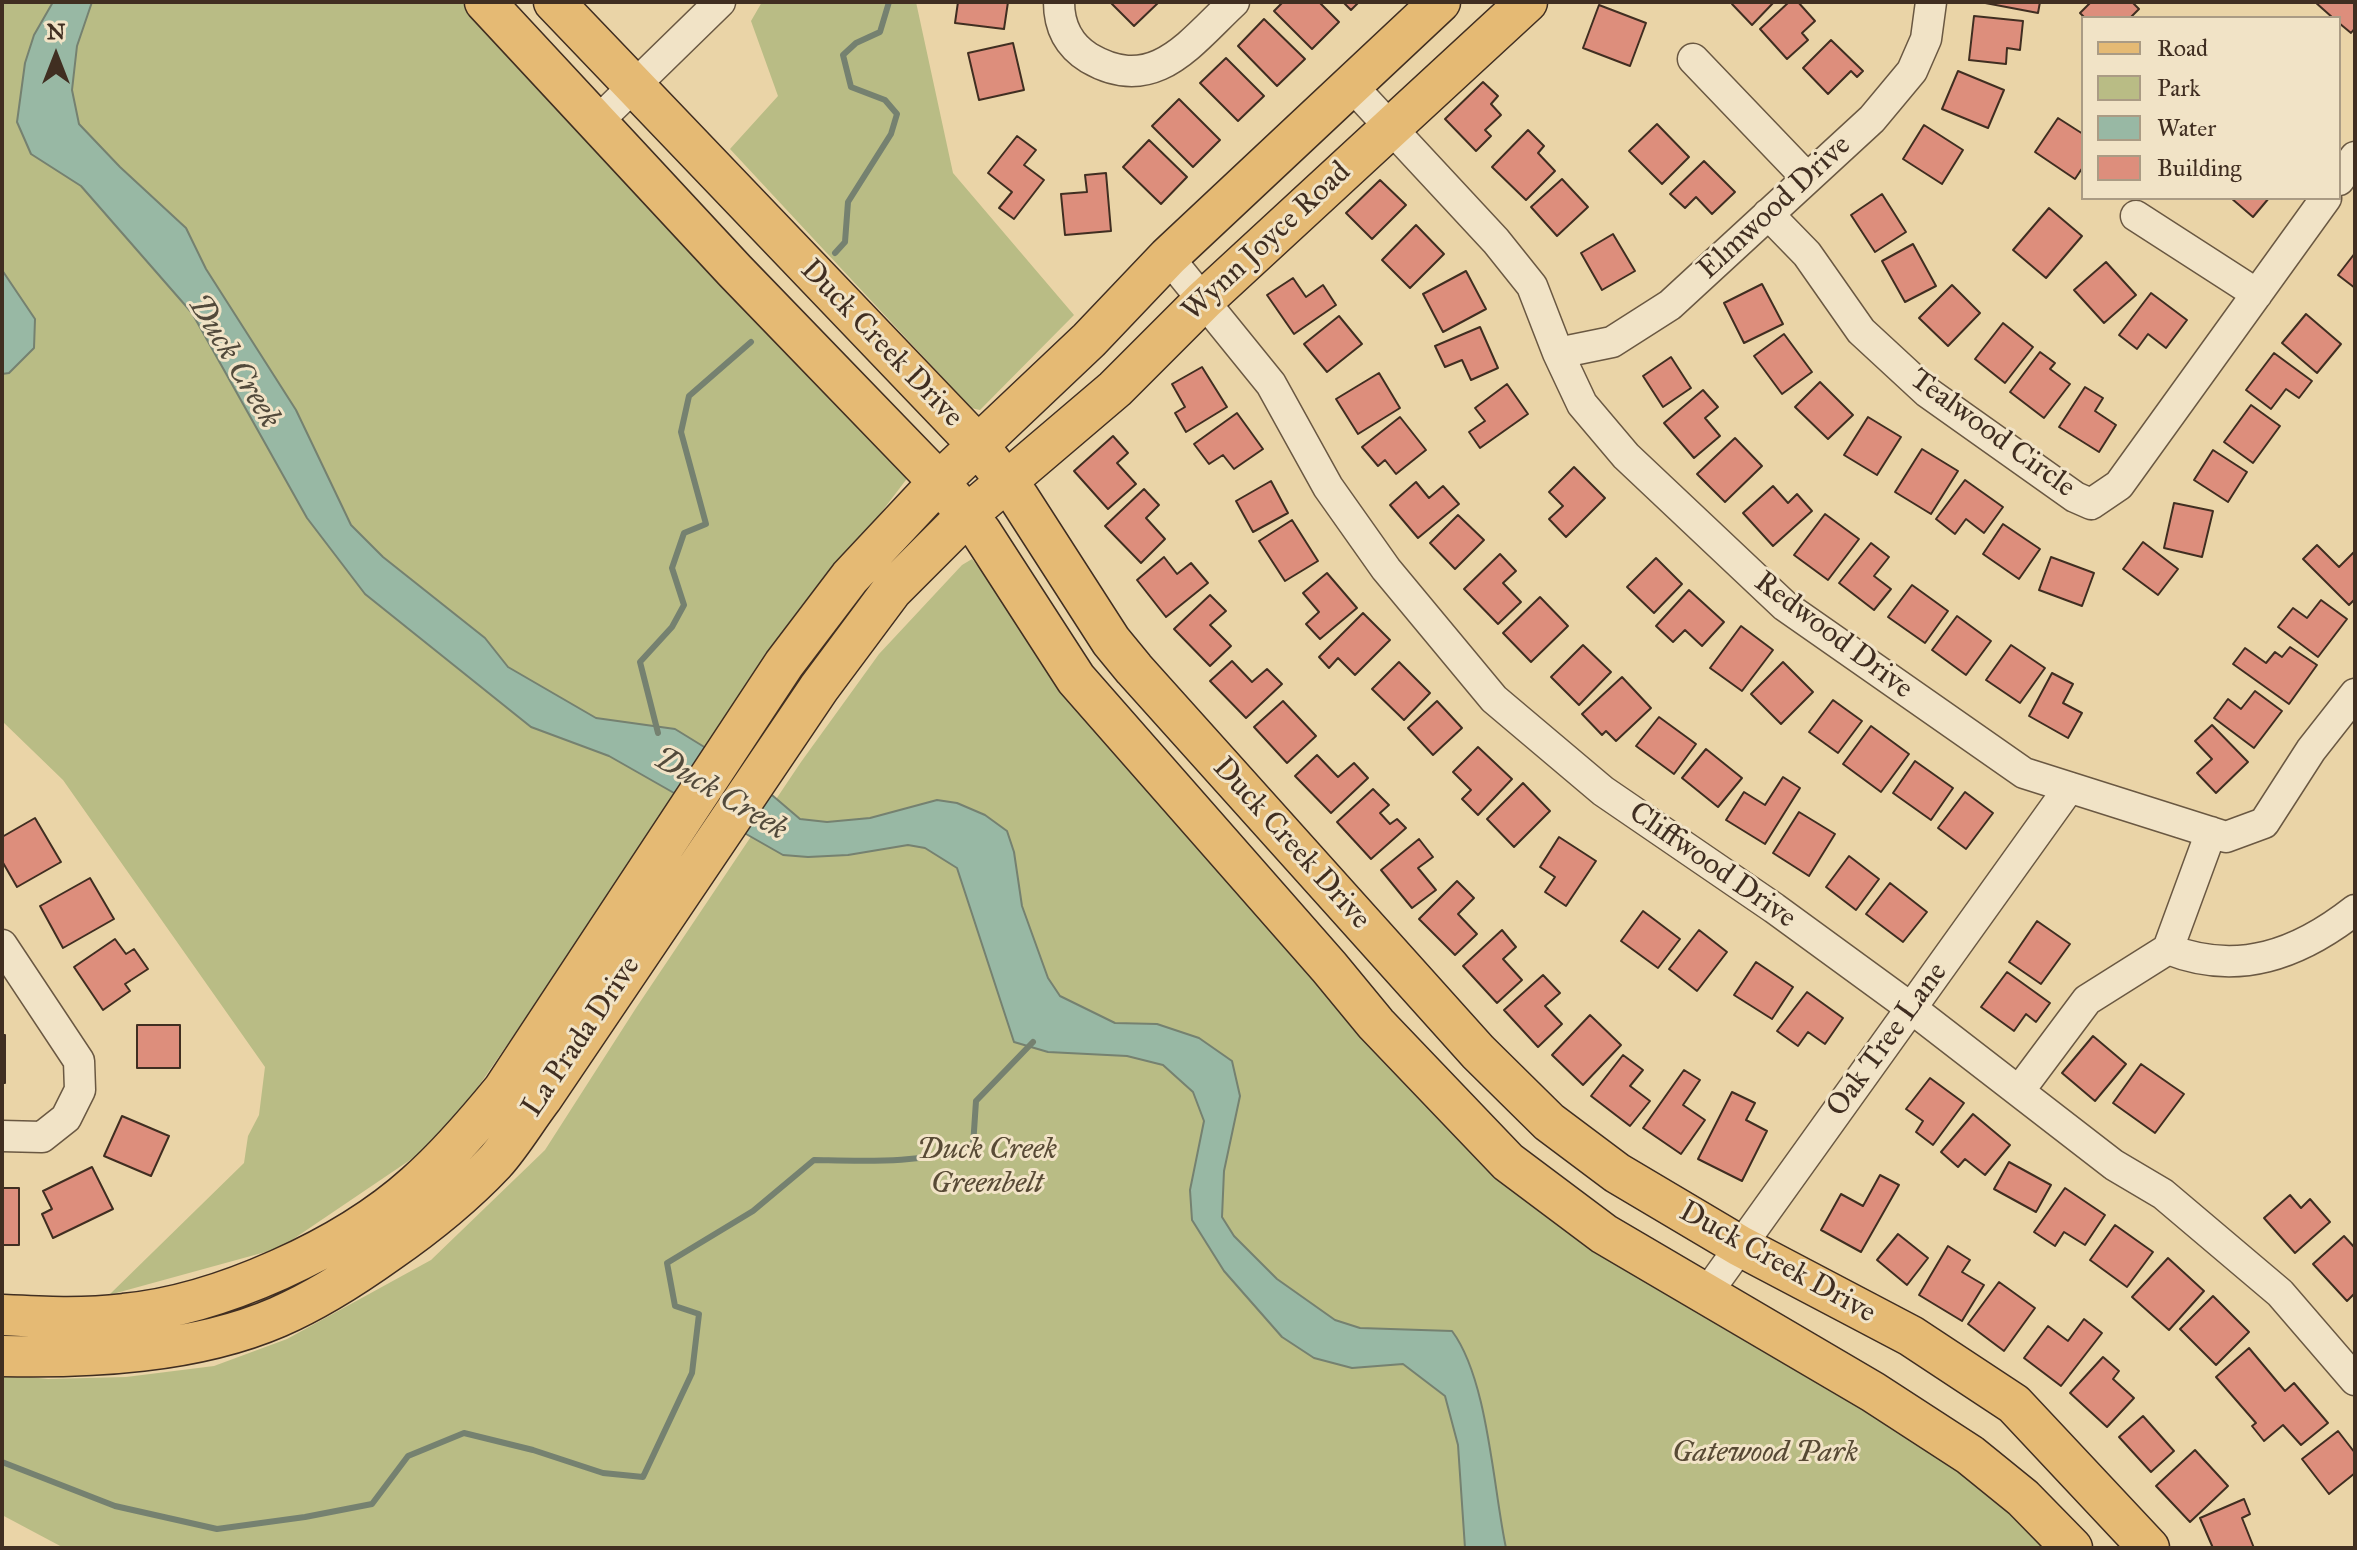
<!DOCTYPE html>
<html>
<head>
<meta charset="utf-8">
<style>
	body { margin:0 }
	#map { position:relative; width:2357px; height:1550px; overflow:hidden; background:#ead4a7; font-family:"IM FELL Great Primer",serif }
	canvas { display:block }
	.frame { position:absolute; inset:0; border:4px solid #402e21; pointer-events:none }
	.legend { position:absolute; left:2081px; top:16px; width:260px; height:184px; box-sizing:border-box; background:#f1e3c6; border:2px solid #aa9b84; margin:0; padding:10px 14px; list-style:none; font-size:24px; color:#402e21 }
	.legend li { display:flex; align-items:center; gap:16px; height:40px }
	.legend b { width:40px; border:2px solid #aa9b84 }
	.north { position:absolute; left:16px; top:16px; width:80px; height:80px; -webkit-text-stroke:6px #f1e3c6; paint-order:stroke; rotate:0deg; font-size:22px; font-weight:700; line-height:32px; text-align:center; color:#402e21 }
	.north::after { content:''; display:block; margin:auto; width:28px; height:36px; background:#402e21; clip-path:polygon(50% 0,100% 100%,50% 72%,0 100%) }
</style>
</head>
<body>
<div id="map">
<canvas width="2357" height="1550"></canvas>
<div class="frame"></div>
<ul class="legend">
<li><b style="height:10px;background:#e5ba74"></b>Road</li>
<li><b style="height:22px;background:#b9bc85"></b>Park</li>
<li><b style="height:22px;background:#98b8a4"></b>Water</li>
<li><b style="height:22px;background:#dd8e7c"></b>Building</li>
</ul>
<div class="north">N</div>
</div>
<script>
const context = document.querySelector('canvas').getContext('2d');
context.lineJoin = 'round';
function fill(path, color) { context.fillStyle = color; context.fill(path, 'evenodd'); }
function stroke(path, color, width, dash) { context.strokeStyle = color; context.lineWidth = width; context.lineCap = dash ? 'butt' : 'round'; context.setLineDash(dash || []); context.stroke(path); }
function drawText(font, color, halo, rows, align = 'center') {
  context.font = font + ' "IM FELL Great Primer",serif'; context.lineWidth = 6; context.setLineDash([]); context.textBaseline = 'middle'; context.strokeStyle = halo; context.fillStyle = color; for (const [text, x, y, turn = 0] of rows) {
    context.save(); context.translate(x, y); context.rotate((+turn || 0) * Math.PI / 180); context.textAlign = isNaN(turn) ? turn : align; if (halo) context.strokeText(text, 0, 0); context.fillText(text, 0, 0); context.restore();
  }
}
fill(new Path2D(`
	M2 2H468L495 42 752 318 912 472 806 611 469 1100 416 1156 280 1248 109 1295 244 1163 248 1136 259 1115 265 1067 63 780 2 721Z
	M762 2H916L953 173 1074 315 980 410 971 408 730 149 778 96 751 21Z
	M972 559 1012 609 1520 1187 1909 1428 2056 1548H64L2 1515V1374L48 1379 126 1377 214 1366 287 1339 431 1260 545 1150 636 1008 801 762 879 654 962 565Z`), '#b9bc85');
const water = new Path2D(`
	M53 2H92L77 46 72 90 79 124 120 167 186 228 206 269 296 410 351 525 383 557 485 638 508 667 596 718 675 729 745 772 800 819 827 822 870 818 937 800 957 803 985 815 1007 831 1014 852 1022 906 1048 978 1060 996 1115 1023 1157 1024 1199 1038 1232 1061 1240 1096 1224 1171 1222 1217 1234 1236 1277 1279 1335 1320 1360 1328 1452 1331C1488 1379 1493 1487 1506 1548H1465L1458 1445 1445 1396 1403 1364 1352 1368 1314 1358 1282 1337 1224 1271 1192 1220 1190 1190 1204 1121 1193 1092 1163 1065 1127 1056 1048 1052 1014 1042 957 868 925 848 908 845 848 855 808 857 783 855 609 756 531 727 365 594 307 518 192 313 81 186 31 154 17 122 25 63 34 35Z
	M2 270 35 319 34 348 9 373 2 374Z`);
fill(water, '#98b8a4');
stroke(water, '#758170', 2);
stroke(new Path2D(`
	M835 253 845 242 848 202 891 134 897 114 885 100 851 87 843 55 856 43 880 32 889 2
	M658 733 640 662 672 627 684 605 672 568 684 533 706 524 681 432 689 396 751 342
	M2 1462 115 1506 217 1529 305 1517 372 1504 408 1456 464 1433 533 1450 603 1473 643 1477 692 1373 699 1314 675 1306 667 1263 753 1211 814 1160C868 1161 921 1164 973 1146L976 1101 1033 1042`), '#758170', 6);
const building = new Path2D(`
	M958 2H1008L1004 29 955 23Z
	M1110 2H1159L1134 26Z
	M1283 2H1319L1339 22 1312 49 1274 11Z
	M1343 2H1359L1351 10Z
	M1734 2H1774L1752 25 1732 4Z
	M1789 2H1798L1815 21 1802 33 1808 40 1787 59 1760 29Z
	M1980 2H2040L2038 13Z
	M2091 2H2132L2139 9 2130 18H2085L2080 13Z
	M2315 2H2355V28L2351 33 2339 23V18H2333Z
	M1599 5 1646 23 1630 66 1583 48Z
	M1974 16 2023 21 2020 50 2007 48 2006 64 1969 60Z
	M1264 19 1305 59 1277 86 1238 46Z
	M1831 40 1863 71 1857 77 1851 71 1828 94 1803 68Z
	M1013 43 1024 90 979 100 968 53Z
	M1226 58 1264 96 1238 121 1200 83Z
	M1958 71 2004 90 1988 128 1942 109Z
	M1483 82 1498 96 1491 104 1501 115 1485 130 1491 136 1476 151 1445 119Z
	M1179 99 1220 140 1193 167 1152 126Z
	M2058 118 2083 134V167L2075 179 2035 152Z
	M1657 124 1689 157 1662 184 1629 151Z
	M1924 125 1963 150 1942 184 1903 159Z
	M1528 130 1544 146 1538 153 1555 171 1526 200 1492 167Z
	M1017 136 1036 150 1024 165 1044 180 1014 219 999 208 1012 192 988 173Z
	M1149 140 1187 177 1161 204 1123 167Z
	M1704 161 1735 192 1712 214 1696 197 1685 208 1670 194Z
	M1106 173 1111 231 1065 235 1061 194 1087 192 1085 175Z
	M1562 179 1588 207 1557 236 1531 207Z
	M1380 180 1406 205 1372 239 1346 213Z
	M1882 194 1906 232 1875 252 1851 215Z
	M2231 198H2269L2253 217Z
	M2049 208 2082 236 2046 278 2013 250Z
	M1416 225 1444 254 1410 288 1382 260Z
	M1613 234 1635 271 1602 290 1581 253Z
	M1913 244 1936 286 1905 302 1882 261Z
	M2355 253V288L2338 275Z
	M2106 262 2136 295 2104 323 2074 290Z
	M1466 271 1486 309 1443 332 1423 294Z
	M1293 278 1306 297 1323 285 1336 305 1294 334 1267 295Z
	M1762 284 1783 324 1744 343 1724 303Z
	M1952 285 1980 313 1948 346 1919 318Z
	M2151 293 2187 320 2166 348 2148 334 2137 349 2119 335Z
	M2306 314 2341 344 2317 373 2282 343Z
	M1339 316 1362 344 1327 372 1304 344Z
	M2003 323 2033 347 2005 383 1975 359Z
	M1480 327 1498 368 1471 380 1462 360 1445 367 1435 346Z
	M1784 334 1812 372 1782 394 1754 356Z
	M2040 352 2055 363 2050 369 2070 384 2044 418 2010 392Z
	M2274 353 2312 381 2299 398 2286 389 2271 409 2246 390Z
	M1671 357 1691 388 1663 407 1643 376Z
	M1202 367 1227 407 1186 432 1175 413 1185 407 1172 384Z
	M1379 373 1400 408 1358 434 1336 399Z
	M1820 382 1853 415 1828 439 1795 407Z
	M1507 384 1528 414 1480 448 1469 432 1485 421 1475 408Z
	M2085 387 2103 398 2095 411 2116 425 2099 452 2059 427Z
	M1703 390 1718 407 1705 418 1720 436 1694 458 1664 423Z
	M2251 405 2280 426 2253 463 2224 442Z
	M1237 413 1263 449 1234 469 1223 455 1209 464 1194 444Z
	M1400 417 1426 450 1396 474 1385 460 1378 466 1362 447Z
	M1868 417 1901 437 1877 475 1844 455Z
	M1113 436 1128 453 1117 463 1136 484 1108 509 1074 471Z
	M1735 438 1762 466 1725 502 1697 474Z
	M1922 449 1958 471 1931 514 1895 492Z
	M2213 450 2247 472 2228 502 2194 480Z
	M1574 467 1605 498 1566 537 1549 519 1563 506 1549 492Z
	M1965 480 2003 507 1984 533 1966 519 1955 534 1936 519Z
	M1271 481 1288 513 1253 532 1236 501Z
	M1416 482 1429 498 1443 486 1459 504 1418 538 1390 505Z
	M1773 486 1788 503 1797 494 1812 511 1773 546 1743 513Z
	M1144 489 1159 505 1146 518 1165 539 1141 563 1105 526Z
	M2174 503 2213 511 2202 557 2164 548Z
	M1825 514 1859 539 1828 580 1794 555Z
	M1458 515 1484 540 1455 569 1430 543Z
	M1292 520 1318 561 1285 581 1259 541Z
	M2003 524 2040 549 2019 579 1983 554Z
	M2143 542 2178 569 2158 595 2123 569Z
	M1871 543 1889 557 1874 576 1891 589 1874 610 1839 583Z
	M2317 545 2339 567 2355 551V599L2349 605 2303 559Z
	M1500 554 1516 571 1503 583 1521 602 1498 624 1464 589Z
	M1164 557 1177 574 1191 563 1208 583 1166 617 1137 580Z
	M2051 557 2094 573 2082 606 2039 590Z
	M1656 558 1682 584 1654 613 1627 587Z
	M1327 573 1357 608 1320 639 1306 624 1319 612 1303 593Z
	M1912 585 1948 611 1925 643 1888 617Z
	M1689 590 1724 622 1702 646 1685 630 1673 642 1656 626Z
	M1210 595 1226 611 1210 625 1231 646 1210 666 1174 629Z
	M1540 597 1568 626 1531 662 1503 633Z
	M2321 600 2347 619 2318 657 2278 627 2293 608 2307 618Z
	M1363 613 1390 640 1355 675 1338 658 1329 668 1319 657Z
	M1957 616 1991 641 1966 675 1932 650Z
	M1741 626 1773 650 1742 691 1710 668Z
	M1583 645 1611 672 1579 705 1551 677Z
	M2011 645 2045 668 2020 703 1986 680Z
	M2290 647 2317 665 2289 704 2233 664 2245 648 2266 663 2275 652 2282 657Z
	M1232 661 1252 682 1267 669 1282 684 1246 718 1210 681Z
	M1399 662 1430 693 1404 720 1372 689Z
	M1783 662 1813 692 1781 724 1751 694Z
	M2052 673 2073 684 2063 703 2082 713 2068 738 2029 716Z
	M1622 677 1651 708 1616 741 1606 731 1602 735 1582 714Z
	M2255 691 2282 711 2254 748 2214 718 2228 699 2241 709Z
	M1833 700 1862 721 1838 753 1809 732Z
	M1283 701 1316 736 1287 763 1254 727Z
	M1437 701 1462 728 1433 755 1408 728Z
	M1659 717 1696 744 1674 774 1636 746Z
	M2212 725 2248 762 2216 793 2197 773 2212 759 2195 741Z
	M1871 726 1909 754 1881 792 1843 764Z
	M1478 747 1512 779 1478 815 1462 799 1471 790 1453 772Z
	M1706 749 1742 778 1718 807 1682 778Z
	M1317 755 1338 777 1354 763 1368 778 1331 813 1295 776Z
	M1915 761 1953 788 1931 820 1893 793Z
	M1783 777 1800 788 1765 844 1726 820 1744 792 1765 805Z
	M1523 783 1550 811 1514 847 1487 819Z
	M1373 789 1389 805 1380 813 1390 824 1397 819 1406 828 1371 859 1337 822Z
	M1965 792 1993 813 1966 849 1938 828Z
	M1799 812 1835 834 1809 876 1773 853Z
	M35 818 61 862 17 887 2 861V837Z
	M1559 837 1596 861 1566 906 1545 892 1555 877 1540 867Z
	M1419 839 1433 857 1418 868 1436 890 1412 908 1381 870Z
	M1849 856 1879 879 1856 910 1826 887Z
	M90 878 114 919 63 948 40 906Z
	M1457 881 1474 898 1458 914 1477 934 1455 955 1419 919Z
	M1890 883 1927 912 1903 942 1866 914Z
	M1643 911 1680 939 1658 968 1621 941Z
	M2037 921 2070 944 2041 984 2009 962Z
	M1502 930 1516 947 1503 959 1522 980 1497 1003 1463 966Z
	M1699 930 1727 952 1697 991 1669 969Z
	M115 939 126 954 134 949 148 969 125 984 130 991 103 1010 74 967Z
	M1756 962 1793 987 1772 1019 1734 995Z
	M2007 972 2050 1003 2036 1022 2026 1014 2014 1031 1981 1007Z
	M1543 975 1560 993 1545 1006 1562 1024 1538 1047 1504 1010Z
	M1807 992 1843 1018 1825 1044 1808 1032 1798 1046 1777 1031Z
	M1590 1015 1621 1045 1583 1085 1552 1055Z
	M137 1025H180V1068H137Z
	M2 1035H5V1083H2Z
	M2093 1036 2126 1064 2095 1101 2062 1073Z
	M1623 1055 1643 1070 1630 1086 1650 1101 1630 1126 1591 1096Z
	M2141 1064 2184 1094 2155 1133 2113 1103Z
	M1684 1070 1700 1080 1683 1105 1705 1120 1681 1154 1643 1128Z
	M1930 1078 1964 1103 1933 1145 1916 1132 1923 1121 1906 1109Z
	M1732 1092 1755 1103 1746 1120 1767 1131 1742 1181 1698 1159Z
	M1973 1114 2010 1145 1985 1175 1965 1159 1958 1167 1941 1152Z
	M122 1116 169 1136 151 1176 104 1156Z
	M2009 1162 2051 1185 2036 1212 1994 1189Z
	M92 1167 113 1209 53 1238 42 1214 52 1209 43 1191Z
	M1880 1175 1899 1185 1861 1252 1821 1230 1841 1194 1863 1206Z
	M2 1188H19V1245H2Z
	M2065 1188 2105 1215 2085 1245 2064 1232 2055 1246 2034 1232Z
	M2290 1195 2301 1208 2310 1199 2330 1222 2295 1253 2264 1218Z
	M2115 1225 2153 1252 2127 1287 2090 1260Z
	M1898 1234 1928 1258 1907 1285 1877 1260Z
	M2344 1236 2355 1248V1293L2347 1301 2313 1264Z
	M1948 1246 1970 1260 1962 1272 1984 1285 1962 1321 1919 1295Z
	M2168 1258 2204 1291 2169 1330 2132 1297Z
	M1999 1282 2035 1308 2004 1351 1968 1324Z
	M2213 1296 2249 1332 2216 1365 2180 1329Z
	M2084 1319 2102 1333 2061 1386 2024 1358 2048 1326 2068 1341Z
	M2249 1348 2285 1391 2294 1383 2328 1423 2301 1445 2283 1425 2264 1441 2252 1426 2256 1423 2216 1377Z
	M2103 1357 2119 1371 2113 1379 2134 1398 2107 1427 2070 1393Z
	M2143 1416 2174 1451 2151 1472 2119 1437Z
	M2338 1431 2355 1453V1473L2329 1494 2302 1459Z
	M2195 1450 2228 1486 2190 1522 2156 1486Z
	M2244 1499 2250 1514 2242 1518 2254 1548H2213L2200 1518Z`);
fill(building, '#dd8e7c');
stroke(building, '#402e21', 2);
const minor = new Path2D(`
	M1059 2C1059 26 1068 45 1089 58 1154 96 1190 43 1234 2
	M1693 59 1807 178
	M1351 85 1496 241 1532 286 1558 353 1582 404 1626 456 1785 606 2024 773 2226 837 2264 823 2311 750 2355 694
	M597 122 720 2
	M2339 180 2355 157
	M1768 214 1807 254 1861 331 1927 392 2075 497 2091 504 2119 485 2326 198
	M2136 216 2257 294
	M1168 257 1271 384 1328 487 1386 569 1494 699 1603 791 1774 908 1911 1008 2114 1165 2163 1194 2280 1293 2355 1380
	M1558 353 1612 342 1670 305 1872 119 1912 71 1926 39 1931 2
	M2 945 79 1061 80 1090 66 1118 42 1137 2 1136
	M2168 949C2238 977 2299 954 2355 910
	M2019 1091 2087 1000 2168 949 2211 832
	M1707 1293 2069 788`);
const major = new Path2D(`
	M485 2 735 271 939 482 981 532 1076 679 1329 967 1376 1024 1508 1162 1604 1234 1873 1392 1970 1455 2023 1498 2072 1548
	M554 2 977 444 1019 498 1111 641 1134 669 1478 1052 1549 1122 1617 1173 1740 1246 1911 1336 2014 1404 2149 1548
	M2 1315C43 1317 83 1319 124 1314 219 1305 345 1248 416 1184 448 1156 476 1123 503 1090L784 664 850 577 939 482 1089 340 1168 257 1440 2
	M2 1356C91 1358 195 1353 278 1317 317 1300 353 1277 388 1252 427 1225 462 1197 495 1162 512 1143 526 1119 542 1098L819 688 892 590 967 515 1115 389 1204 300 1527 2`);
stroke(minor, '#6a5842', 33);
stroke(major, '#402e21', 43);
stroke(minor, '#f1e3c6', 30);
stroke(major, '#e5ba74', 40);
drawText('30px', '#402e21', '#f1e3c6', [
	["Elmwood Drive",1775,208,-43],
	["Wynn Joyce Road",1267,242,-43],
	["Duck Creek Drive",881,344,46],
	["Tealwood Circle",1992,434,36],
	["Redwood Drive",1833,636,37],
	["Duck Creek Drive",1291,844,48],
	["Cliffwood Drive",1712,866,35],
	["La Prada Drive",582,1037,-56],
	["Oak Tree Lane",1888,1040,-54],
	["Duck Creek Drive",1777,1263,29]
]);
drawText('italic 30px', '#584a35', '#f1e3c6', [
	["Duck Creek",987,1151],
	["Greenbelt",987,1185],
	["Gatewood Park",1765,1454]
]);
drawText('italic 32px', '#524a3b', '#f1e3c6', [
	["Duck Creek",233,362,59],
	["Duck Creek",720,795,31]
]);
</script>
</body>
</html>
